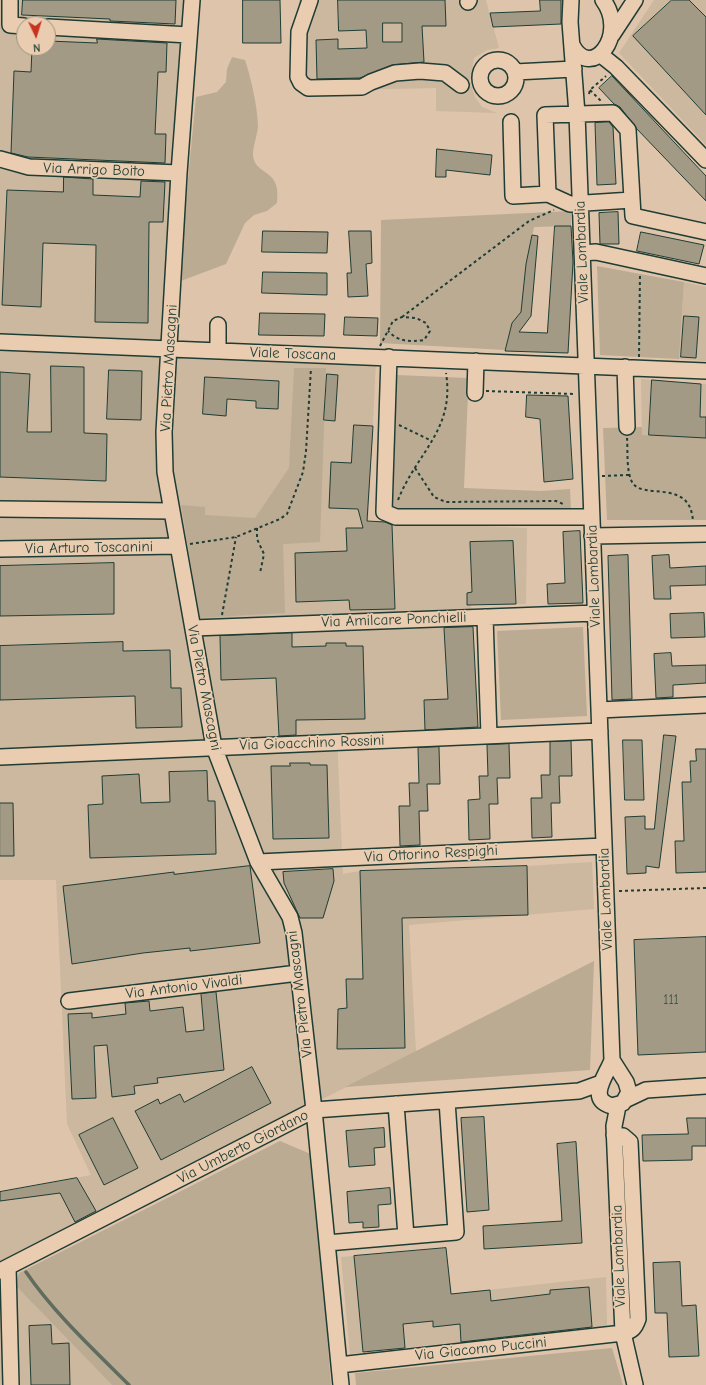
<!DOCTYPE html>
<html>
<head>
<meta charset="utf-8">
<style>
	body { margin:0 }
	#map { position:relative; width:706px; height:1385px; overflow:hidden; background:#dec4aa; font-family:"Comic Neue",sans-serif }
	canvas { display:block }
	.north { position:absolute; left:16px; top:16px; width:40px; height:40px; box-sizing:border-box; background:#eacdb1; border:1px solid #99937f; border-radius:50%; rotate:176deg; font-size:11px; font-weight:700; line-height:16px; text-align:center; color:#1f3d34 }
	.north::after { content:''; display:block; margin:auto; width:14px; height:18px; background:#c8321e; clip-path:polygon(50% 0,100% 100%,50% 72%,0 100%) }
</style>
</head>
<body>
<div id="map">
<canvas width="706" height="1385"></canvas>
<div class="north">N</div>
</div>
<script>
const context = document.querySelector('canvas').getContext('2d');
context.lineJoin = 'round';
function fill(path, color) { context.fillStyle = color; context.fill(path, 'evenodd'); }
function stroke(path, color, width, dash) { context.strokeStyle = color; context.lineWidth = width; context.lineCap = dash ? 'butt' : 'round'; context.setLineDash(dash || []); context.stroke(path); }
function drawText(font, color, halo, rows, align = 'center') {
  context.font = font + ' "Comic Neue",sans-serif'; context.lineWidth = 3.5; context.setLineDash([]); context.textBaseline = 'middle'; context.strokeStyle = halo; context.fillStyle = color; for (const [text, x, y, turn = 0] of rows) {
    context.save(); context.translate(x, y); context.rotate((+turn || 0) * Math.PI / 180); context.textAlign = isNaN(turn) ? turn : align; if (halo) context.strokeText(text, 0, 0); context.fillText(text, 0, 0); context.restore();
  }
}
fill(new Path2D(`
	M0 0H184L165 352 376 361 368 521 527 528 526 604 471 605 478 728 337 736 343 874 360 871 527 866 592 862 594 909 409 925 416 1052 0 1261V1192L91 1175 67 1124 56 880H0ZM24 24H48V48H24Z
	M299 0H486L499 48 487 50 474 58 470 81 475 97 482 107 497 113 436 111V88L296 91Z
	M654 0H706V145L619 53Z
	M684 282 706 287V361L679 359Z
	M641 379 706 384V438L642 435Z
	M446 1248 452 1294 606 1277 607 1326 350 1354 341 1257Z
	M0 1270 15 1285 112 1385H0Z`), '#ccb79f');
fill(new Path2D(`
	M232 57 245 60C251 78 258 109 258 127 257 136 253 146 253 155 255 177 282 167 277 203L267 211 254 215 245 223 226 264 178 282 196 97 217 92 226 82 227 69Z
	M571 211V226L534 227 526 264 521 312 512 323 505 350 380 343 381 220Z
	M597 266 684 282 679 359 600 355Z
	M294 368H326L320 542 283 544 285 613 200 618 181 505 205 507V515L255 518 289 468Z
	M397 375 467 378 468 393 464 488 541 491 570 489 571 510 404 514 393 507Z
	M642 427V435L706 438V520H607L603 428Z
	M583 627 587 716 501 720 497 631Z
	M594 961 590 1070 345 1087Z
	M280 1141 313 1155 331 1385H112L15 1285 19 1273Z
	M612 1348 623 1385H356L355 1373Z`), '#bbab93');
stroke(new Path2D(`
	M26 1272C54 1313 93 1349 129 1385`), '#606c5d', 3.5);
const building = new Path2D(`
	M23 0H176L175 24 110 21V19L22 15Z
	M243 0H280L281 43H243Z
	M338 0H445L446 26H422L424 62 392 65 360 78 317 79 316 40 338 39V49L367 48 366 30 339 31ZM383 23H402V42H383Z
	M540 0H561V24L493 27 490 13 540 11Z
	M672 0H689L706 17V115L633 36Z
	M97 39 167 43 166 72H158L155 134H166L165 163 28 157 11 153 14 71 31 72 32 48H48V41L97 43Z
	M612 76 706 176V201L636 128 620 107 614 104 599 88Z
	M609 122 613 127 616 184 597 185 595 123Z
	M437 149 492 155 490 175 446 170V177H436Z
	M64 177 93 179V195L140 197 141 181 165 182 163 222H149L148 323 95 322 96 245 43 243 41 307 2 305 7 190 63 192Z
	M618 212 619 244H600L599 213Z
	M555 226H571L573 262 568 353 505 351 512 323 521 312 526 264 532 235 538 236 531 316 519 332 547 333Z
	M263 231 328 232 327 253 262 252Z
	M349 231H371L372 263 366 264 368 296 348 297 347 273H351Z
	M641 232 704 245 699 264 637 251Z
	M263 272 327 273V295L262 293Z
	M260 313 325 314 324 336 259 335Z
	M684 316 699 317 696 358 681 357Z
	M345 317 378 318 377 336 344 335Z
	M51 366 84 367V433L107 434 106 481 0 477V372L30 374 27 432H51Z
	M109 370 142 371 141 420 107 419Z
	M327 374 338 375 335 421 324 420Z
	M205 377 279 381 278 409 256 408V401L227 399 226 416 203 414Z
	M652 380 701 384 700 417H706V438L649 435Z
	M527 395 568 396 573 479 544 482 540 419 526 417Z
	M354 425 373 426 367 521 385 522 392 525 395 609 350 610 349 600 296 602 295 553 347 551 346 528H363L358 509 329 508 331 462 351 463Z
	M580 531 583 603 548 604 547 584 565 583 563 532Z
	M513 541 516 604 467 605V593L472 592 470 542Z
	M628 555 632 699 612 700 608 556Z
	M669 555 670 568 706 566V585L670 586 671 599H654L652 556Z
	M114 563V614L0 616V566Z
	M704 613 705 637 671 638 670 614Z
	M473 627 478 727 425 730 424 700 448 699 444 628Z
	M292 633V647L326 646V643H346V646H363L365 719 296 720V735L279 736 276 678 221 680 220 636Z
	M123 642V651L170 650 171 688H181L182 727 136 728 135 696 0 700V646Z
	M671 653 672 666 706 665V683L673 685V697L656 698 654 654Z
	M664 735 676 736 659 868 646 866V873L627 874 625 817 645 816V829H654Z
	M623 740H642L644 800H625Z
	M571 741 572 776H559L560 803H551L552 837 532 838 531 798H542L541 775H550V742Z
	M509 744 510 778H497L498 804H489L490 839 469 840 468 800 480 799 479 776H488L487 745Z
	M439 747 440 784H427L428 811H419L420 845 400 846 399 806H410L409 783H419L418 748Z
	M696 749H706V872L676 873 675 841H684L682 782H691L690 761H696Z
	M290 763H310V765H327L329 838 273 839 271 766H290Z
	M207 771 208 801H215L216 854 90 858 88 805 103 804 102 776 139 774 141 803 170 802 169 772Z
	M0 803H13L14 856H0Z
	M250 866 260 943 190 951V948L143 953 72 964 63 886 174 872V874Z
	M527 866 528 915 402 918 405 1048 337 1049 338 1009 347 1008 346 979H363L360 871Z
	M333 869 334 881 323 918H300L284 883 283 872Z
	M706 937V1052L638 1055 634 940Z
	M216 992 224 1070 157 1078 158 1083 134 1086 135 1094 112 1097 107 1045 94 1046 96 1098 72 1099 68 1014 92 1013V1018L126 1014 125 1003 149 1001 150 1011 183 1007 186 1032 204 1030 201 994Z
	M252 1067 271 1103 161 1160 135 1111 158 1099 160 1104 180 1094 184 1102Z
	M484 1117 489 1210 467 1212 461 1118Z
	M113 1118 138 1168 104 1185 79 1135Z
	M687 1118H706V1146H692V1160L643 1161 642 1135 688 1134Z
	M384 1128 385 1147 374 1148 375 1165 349 1167 346 1131Z
	M576 1142 582 1243 484 1249 483 1226 562 1221 557 1144Z
	M77 1178 96 1211 75 1222 60 1193 0 1201V1192Z
	M390 1188 391 1204 378 1205 379 1227 363 1228V1222L349 1223 347 1192Z
	M446 1248 451 1294 490 1290 491 1301 550 1294V1290L589 1287 592 1327 461 1342 460 1324 433 1327V1321L403 1324 405 1348 363 1352 354 1256Z
	M680 1262 682 1306 696 1305 699 1356 669 1357 667 1313H655L653 1263Z
	M51 1325 52 1344 69 1343 70 1385H31L29 1326Z`);
fill(building, '#a39a85');
stroke(building, '#1f3d34', 1);
const minor = new Path2D(`
	M10 0V25L24 26
	M192 0 179 173 164 432 165 472 214 747 258 862 290 917 294 933 314 1110 341 1385
	M310 0 299 32 298 77 301 83 308 88 362 87 371 82 395 73 420 71 445 73 461 85
	M571 0 570 22 577 114 612 1060C607 1075 586 1099 612 1106L623 1103 629 1092 626 1082 612 1060
	M468 2 469 0
	M48 27 189 35
	M612 35 635 0
	M572 45C591 82 629 35 603 0
	M601 55 616 67 706 160
	M480 78a18 18 0 1 1 36 0a18 18 0 1 1-36 0Z
	M515 72 574 69
	M511 122 513 196 548 194
	M0 159 29 167 179 173
	M632 200 570 204 548 194 545 115 613 113 628 130 633 216 706 232
	M582 253 596 252 706 276
	M0 342 706 371
	M218 351V325
	M389 357 384 512 396 517H592
	M625 367 627 427
	M475 393 476 361
	M0 509 171 511
	M592 536 706 534
	M0 549 177 546
	M485 617 489 736
	M193 628 595 613
	M599 710 706 705
	M0 757 600 731
	M258 862 604 846
	M69 1001 298 973
	M627 1099 646 1090 706 1086
	M396 1104 406 1236
	M618 1106 614 1126 623 1333 635 1385
	M327 1243 456 1232 447 1101
	M8 1267 11 1385
	M0 1271 314 1110 579 1091 601 1083
	M339 1365 623 1333C632 1331 635 1328 638 1319L630 1142 623 1136 614 1135`);
stroke(minor, '#1f3d34', 18);
stroke(new Path2D(`
	M590 90 601 101
	M589 94 590 90 606 76
	M402 317 529 221 554 210
	M380 346 393 321 402 317 416 318 426 323 430 331 424 340C409 342 399 342 388 331
	M639 357 640 273
	M486 391 574 394
	M399 425 432 441
	M627 438C628 451 626 470 632 482 642 501 691 477 693 522
	M415 468 434 497 446 502 556 501 563 504
	M602 476 629 475
	M398 500C417 452 455 430 446 373
	M257 528V539L264 554 260 573
	M190 544 236 537 280 519 287 514 303 472 306 451 311 368
	M222 615 236 537
	M619 891 706 888`), '#1f3d34', 2, [3, 3]);
stroke(minor, '#eacdb1', 15);
drawText('13px', '#405448', null, [
	["111",671,1000]
]);
drawText('15px', '#1f3d34', '#eacdb1', [
	["Via Arrigo Boito",94,170,2],
	["Viale Lombardia",582,252,-92],
	["Viale Toscana",293,354,2],
	["Via Pietro Mascagni",169,368,-87],
	["Via Arturo Toscanini",89,548,-1],
	["Viale Lombardia",594,576,-92],
	["Via Amilcare Ponchielli",394,620,-2],
	["Via Pietro Mascagni",204,688,79],
	["Via Gioacchino Rossini",312,743,-2],
	["Via Ottorino Respighi",431,854,-3],
	["Viale Lombardia",606,899,-92],
	["Via Antonio Vivaldi",184,987,-7],
	["Via Pietro Mascagni",300,994,-97],
	["Via Umberto Giordano",243,1147,-27],
	["Viale Lombardia",619,1256,-92],
	["Via Giacomo Puccini",481,1349,-6]
]);
</script>
</body>
</html>
